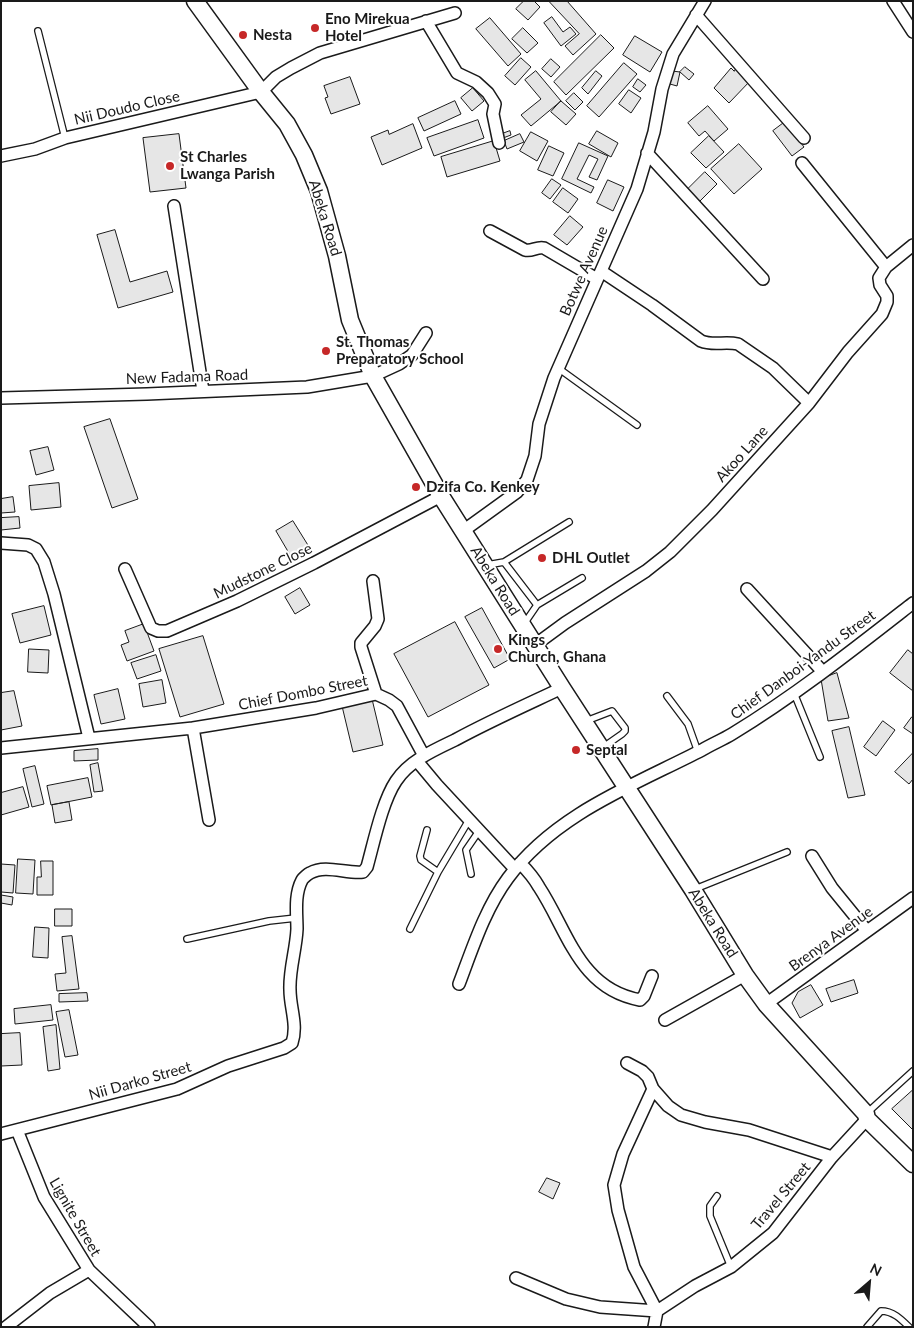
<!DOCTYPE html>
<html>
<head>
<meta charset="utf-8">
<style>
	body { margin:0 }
	#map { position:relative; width:914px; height:1328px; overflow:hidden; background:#fff; font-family:Lato,sans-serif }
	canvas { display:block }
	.frame { position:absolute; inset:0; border:2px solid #1a1a1a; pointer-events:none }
	.north { position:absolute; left:844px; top:1258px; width:50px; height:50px; -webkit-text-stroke:4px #fff; paint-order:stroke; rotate:27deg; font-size:14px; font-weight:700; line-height:20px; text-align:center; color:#1a1a1a }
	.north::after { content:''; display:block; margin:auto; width:18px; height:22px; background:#1a1a1a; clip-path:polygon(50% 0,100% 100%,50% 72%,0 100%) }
</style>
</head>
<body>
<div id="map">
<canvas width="914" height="1328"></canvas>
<div class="frame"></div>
<div class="north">N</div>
</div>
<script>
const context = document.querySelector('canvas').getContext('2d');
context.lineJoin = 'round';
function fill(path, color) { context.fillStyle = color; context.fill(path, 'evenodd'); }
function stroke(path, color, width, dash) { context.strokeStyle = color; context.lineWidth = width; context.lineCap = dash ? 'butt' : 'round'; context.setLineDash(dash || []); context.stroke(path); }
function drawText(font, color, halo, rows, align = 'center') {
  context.font = font + ' Lato,sans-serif'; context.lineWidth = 4; context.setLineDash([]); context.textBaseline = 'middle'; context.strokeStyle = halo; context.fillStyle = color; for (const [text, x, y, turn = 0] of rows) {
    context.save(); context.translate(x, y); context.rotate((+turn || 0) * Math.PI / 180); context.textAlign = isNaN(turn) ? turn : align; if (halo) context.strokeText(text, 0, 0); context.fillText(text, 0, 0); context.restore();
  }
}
const building = new Path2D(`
	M524 1H534L540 7 528 20 516 9Z
	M549 1H567L596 34 573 55 565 46 579 34Z
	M552 17 563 32 570 27 576 34 561 46 544 23Z
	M490 18 521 54 508 66 476 29Z
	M523 28 538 43 527 53 512 39Z
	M601 35 614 48 566 95 554 82Z
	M635 36 662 52 650 72 623 55Z
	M521 58 531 67 515 85 505 76Z
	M551 59 560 67 551 77 542 69Z
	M624 63 637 74 599 117 587 106Z
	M685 67 694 74 689 80 680 72Z
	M737 67 751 80 729 103 714 88 731 68 734 71Z
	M536 71 561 101 531 126 521 115 541 99 525 80Z
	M596 71 602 76 588 94 582 88Z
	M672 71 680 72 677 86 670 84Z
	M350 77 360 104 331 114 325 98 328 97 324 86Z
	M638 79 646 85 640 92 633 87Z
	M473 88 484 101 472 111 461 98Z
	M629 90 641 98 631 113 619 104Z
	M574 93 583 102 575 110 566 101Z
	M455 101 461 114 424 131 418 118Z
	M561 101 576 114 566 125 551 112Z
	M708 106 728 129 714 141 705 131 699 136 688 123Z
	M478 120 484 138 434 156 427 138Z
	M785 122 804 147 792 156 773 131Z
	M413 124 422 148 382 165 371 137 388 130 389 134Z
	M510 131 511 135 503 138 502 134Z
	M597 131 618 143 611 157 589 144Z
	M531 132 548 141 537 161 520 151Z
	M179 134 186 188 150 192 143 138Z
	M520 134 524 142 507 149 504 141Z
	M709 136 724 152 706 168 691 153Z
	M494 141 500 161 447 177 441 157Z
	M579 143 608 156 597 180 589 177 598 159 589 155 577 179 594 187 591 193 562 179Z
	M739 144 762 169 734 194 711 169Z
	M549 146 564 153 553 176 538 170Z
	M705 172 717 184 699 202 687 190Z
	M552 179 561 185 550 199 542 193Z
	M608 180 624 187 613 211 597 203Z
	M563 188 578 199 568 213 553 202Z
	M570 216 583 227 567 245 554 235Z
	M115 230 130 282 167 271 173 292 118 308 97 235Z
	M110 419 138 499 112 508 84 427Z
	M48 447 54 470 36 475 30 451Z
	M59 483 61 507 31 510 29 486Z
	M13 497 15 512 1 513V499Z
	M19 517 20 528 1 530V518Z
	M293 521 311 550 293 560 276 531Z
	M300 588 310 605 295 614 285 597Z
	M44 606 51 635 20 643 12 614Z
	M482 608 510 659 494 668 465 617Z
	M455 622 489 685 428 717 394 654Z
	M144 624 154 651 127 661 121 645 129 642 125 631Z
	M203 636 224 704 180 717 159 649Z
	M29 649 49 650 48 673 28 672Z
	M908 650 913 654V691L890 673Z
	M156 655 161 671 137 679 131 663Z
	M837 673 849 718 828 721 821 679Z
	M162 680 166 703 143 707 139 684Z
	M118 689 125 719 101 724 94 695Z
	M14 691 22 726 1 730V693Z
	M372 699 383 745 353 752 342 706Z
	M912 717H913V734L904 728Z
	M883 721 895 730 876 756 864 747Z
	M849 727 865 795 848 798 832 731Z
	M98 749V760L74 761V751Z
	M913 753V779L909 784 895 772Z
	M98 763 103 791 94 792 90 765Z
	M35 766 44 804 32 807 23 769Z
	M88 778 92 797 51 805 47 786Z
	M23 787 29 807 1 815V793Z
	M69 802 72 820 55 823 52 805Z
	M18 859 35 860 33 894 16 893Z
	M41 861H53V895H37V877H41Z
	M1 864 15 865 13 893 1 892Z
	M1 895 13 897 12 905 1 903Z
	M55 909H72V926H55Z
	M35 927 49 928 48 958 33 957Z
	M72 936 79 989 57 991 55 974 66 973 62 937Z
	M854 980 858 993 831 1002 826 989Z
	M811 985 823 1005 800 1018 792 1003 798 992Z
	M87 993 88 1001 59 1002V994Z
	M51 1005 53 1020 15 1024 14 1009Z
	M69 1010 78 1055 65 1057 56 1012Z
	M56 1025 60 1069 48 1071 43 1027Z
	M20 1033 22 1065 1 1066V1034Z
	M913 1090V1130L892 1109Z
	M547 1178 560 1183 553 1199 539 1192Z`);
fill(building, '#e6e6e6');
stroke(building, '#1a1a1a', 1);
const lane = new Path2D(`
	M38 31 65 138
	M558 368 637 425
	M504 562 537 605
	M487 565 504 562 569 522
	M524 624 537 605 582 578
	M794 693 820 757
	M667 696 688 724 698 752
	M586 721 612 711 625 728V731L622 734 602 748
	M427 830 420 856 421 860 438 872
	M471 874 466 850 479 831
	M695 889 787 852
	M410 929 438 872 469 820
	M187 939 269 921 296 918
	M868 1112 913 1071
	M717 1196 710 1206V1216L731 1267
	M867 1327 881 1311C893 1311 901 1319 909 1327`);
const street = new Path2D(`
	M893 1 913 32
	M696 15 804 138
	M426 21 457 73 476 82 488 93 495 104 493 114 499 143
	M647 153 763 279
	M1 156 35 149 65 138 261 92 276 77 291 68 320 53 455 13
	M802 163 886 267
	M174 206 203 391
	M490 231 525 250C532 252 537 246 544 248L597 279
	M601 271 652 305 701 341C713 346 725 341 738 344L773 368 809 403
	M1 398 147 394 307 387 373 376 399 364 412 355 426 333
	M463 531 517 492 527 480 535 456 539 424 554 378 637 189 654 132 662 89 673 54 705 1
	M1 543 28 545 36 549 44 562 54 594 89 738
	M125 569 151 628 158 631H167L237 601 314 563 441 496
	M373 581 378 619 375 626 361 643V647L376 694
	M747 589 823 672
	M535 645 565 623 646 571 670 552 712 510 809 403 848 352 882 314 887 302V296L880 285 879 278 886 267 913 245
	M193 728 209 820
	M1 748 193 728 316 708 376 694 389 700 397 706 424 756
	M417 761 437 785 515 869
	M812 856 832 888 867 931
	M520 863C527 870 534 878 539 887 568 931 579 989 640 1000L644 996 652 976
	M459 984C473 947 485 909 508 878 555 814 634 785 702 750 712 744 722 740 732 734 796 695 854 649 913 603
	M766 1004 913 898
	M665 1020 745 975
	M627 1063 642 1071 648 1077 653 1089 668 1106 681 1115 705 1122 749 1130 832 1157
	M653 1089 623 1154 614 1185 618 1210 634 1267 657 1311 654 1327
	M17 1130 44 1197 89 1270 149 1327
	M1 1134 177 1089 228 1066 284 1048 292 1043C298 1025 290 1008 290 990 289 970 296 950 297 929 297 914 294 895 302 880 303 878 308 874 310 873 326 864 346 874 363 872L367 867C374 842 382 802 396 781 409 761 434 750 455 740 490 721 526 705 562 688
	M516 1278 566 1299 600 1307 657 1311 695 1286 731 1267 773 1233 832 1157 867 1119
	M6 1327 50 1293 89 1270`);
const secondary = new Path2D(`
	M195 1 261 92 287 124 304 155 319 191 337 256 350 320 373 376 441 496 562 688 693 890 745 975 766 1004 866 1114 867 1119 913 1164`);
stroke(lane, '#1a1a1a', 8);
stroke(street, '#1a1a1a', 14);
stroke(secondary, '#1a1a1a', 19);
stroke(lane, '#fff', 5.5);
stroke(street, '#fff', 11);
stroke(secondary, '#fff', 16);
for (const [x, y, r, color] of [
	[315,28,5,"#c62828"],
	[243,35,5,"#c62828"],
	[170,166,5,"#c62828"],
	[326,351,5,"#c62828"],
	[416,487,5,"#c62828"],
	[542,558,5,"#c62828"],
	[498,649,5,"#c62828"],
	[576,750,5,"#c62828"]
]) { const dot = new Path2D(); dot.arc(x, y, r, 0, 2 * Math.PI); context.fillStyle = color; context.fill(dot); stroke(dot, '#fff', 2); }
drawText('bold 15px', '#1a1a1a', '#fff', [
	["Eno Mirekua",325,19],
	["Hotel",325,36],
	["Nesta",253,35],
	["St Charles",180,157],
	["Lwanga Parish",180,174],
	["St. Thomas",336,342],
	["Preparatory School",336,359],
	["Dzifa Co. Kenkey",426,487],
	["DHL Outlet",552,558],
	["Kings",508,640],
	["Church, Ghana",508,657],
	["Septal",586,750]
], 'left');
drawText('15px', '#1a1a1a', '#fff', [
	["Nii Doudo Close",127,108,-13],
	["Abeka Road",325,218,73],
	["Botwe Avenue",584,271,-66],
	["New Fadama Road",187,377,-2],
	["Akoo Lane",742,454,-48],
	["Mudstone Close",263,571,-26],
	["Abeka Road",495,581,58],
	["Chief Danboi-Yandu Street",803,665,-36],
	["Chief Dombo Street",303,693,-11],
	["Abeka Road",713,923,58],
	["Brenya Avenue",831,939,-36],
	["Nii Darko Street",140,1081,-16],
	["Travel Street",781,1196,-50],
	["Lignite Street",75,1217,60]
]);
</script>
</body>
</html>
